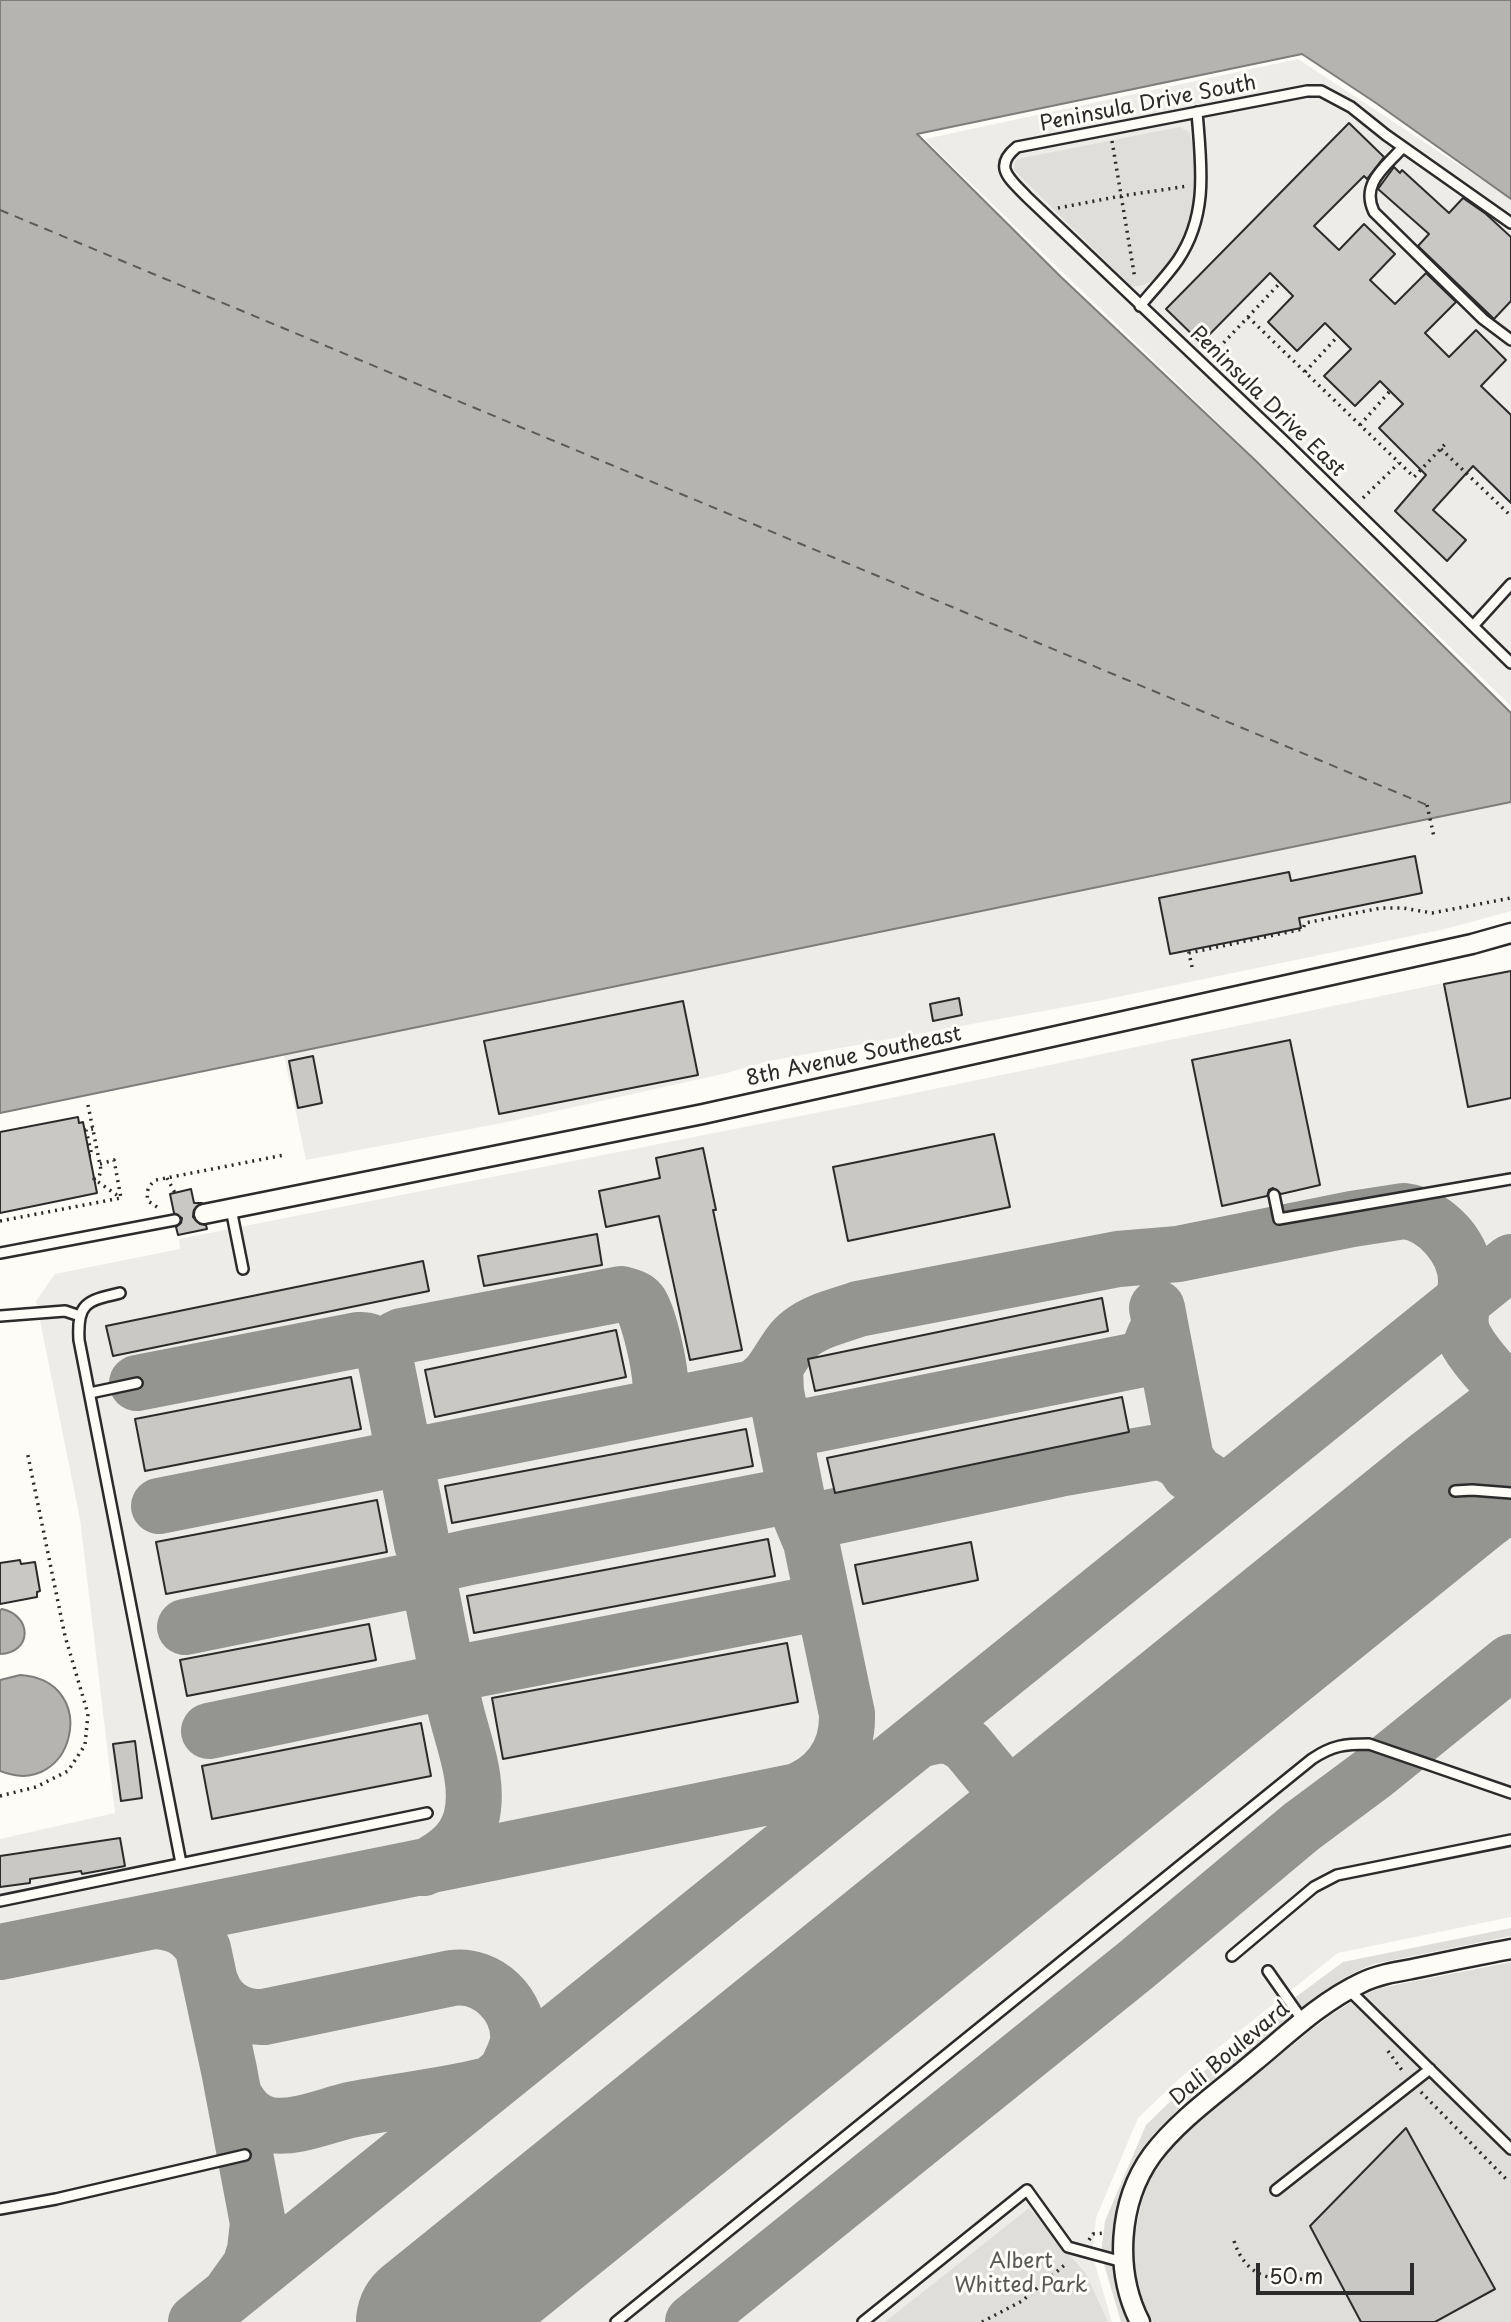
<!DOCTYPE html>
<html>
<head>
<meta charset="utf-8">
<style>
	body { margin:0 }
	#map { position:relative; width:1511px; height:2322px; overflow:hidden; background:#fdfcf7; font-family:"Playpen Sans",sans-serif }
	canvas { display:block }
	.scale { position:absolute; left:1256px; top:2263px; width:158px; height:32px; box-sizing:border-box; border:4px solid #2b2b2b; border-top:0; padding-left:9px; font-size:21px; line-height:24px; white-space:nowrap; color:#2b2b2b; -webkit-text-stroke:5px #fdfcf7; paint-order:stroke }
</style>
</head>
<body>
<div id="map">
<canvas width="1511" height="2322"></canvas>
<div class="scale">50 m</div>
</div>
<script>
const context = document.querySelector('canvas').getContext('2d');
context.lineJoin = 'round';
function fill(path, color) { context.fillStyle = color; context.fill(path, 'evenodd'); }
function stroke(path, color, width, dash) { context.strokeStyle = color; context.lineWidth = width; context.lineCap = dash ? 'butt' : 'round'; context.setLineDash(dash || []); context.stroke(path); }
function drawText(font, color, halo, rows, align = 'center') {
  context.font = font + ' "Playpen Sans",sans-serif'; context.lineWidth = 6; context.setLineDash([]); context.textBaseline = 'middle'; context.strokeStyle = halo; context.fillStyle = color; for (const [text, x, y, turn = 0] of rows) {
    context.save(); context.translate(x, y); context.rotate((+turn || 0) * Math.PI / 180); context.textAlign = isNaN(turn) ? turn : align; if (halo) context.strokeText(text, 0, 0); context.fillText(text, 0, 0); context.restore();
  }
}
fill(new Path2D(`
	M1298 59 1511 199V706L925 139Z
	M1511 802V911L1445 929 1098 1001 769 1061 727 1073 502 1123 306 1160 280 1037Z
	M1511 969V1917L1338 1953 1180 2078 1138 2118 1096 2218 1092 2254 1112 2322H0V1839L115 1813 80 1519 36 1301 55 1274 180 1249 179 1239 886 1099Z`), '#edece8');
fill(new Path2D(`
	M1180 127 1189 132C1205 178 1199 233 1164 269 1154 279 1146 288 1131 286L1014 170 1015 161 1022 158Z
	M1511 1928V1936L1374 1964C1327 1982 1290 2017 1252 2049 1212 2082 1155 2121 1131 2167 1122 2186 1117 2209 1114 2229 1110 2261 1113 2293 1128 2322H1121L1101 2254 1105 2221 1146 2125 1186 2086 1281 2008 1343 1962Z
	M1511 1962V2322H1153C1137 2292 1131 2263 1136 2229 1139 2213 1143 2193 1151 2178 1177 2133 1227 2100 1266 2067 1302 2038 1337 2005 1380 1988Z
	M1029 2208 1086 2274 1108 2322H885Z`), '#dfdeda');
const water = new Path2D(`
	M0 0H1511V199L1376 103 1302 54 917 134 1061 277 1255 460 1511 713V802L0 1113Z
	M2 1609C33 1616 32 1653 0 1654V1610Z
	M20 1675C103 1680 74 1801 0 1771V1680Z`);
fill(water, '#b5b4b1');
stroke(water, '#7e7d7b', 2);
stroke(new Path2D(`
	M0 210 1427 805`), '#5b5b5a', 2, [9, 7]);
stroke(new Path2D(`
	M1157 1308 1186 1459 1196 1473 1210 1482
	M386 1363C385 1350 389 1341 402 1336L621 1294C628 1296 635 1297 640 1303 649 1314 664 1381 660 1393 657 1401 652 1405 645 1409
	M775 1370 776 1392 801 1518 811 1542 847 1714C848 1753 828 1780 792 1793
	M137 1383 358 1340C374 1339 382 1349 386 1363L422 1544C427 1556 435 1562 448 1562
	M787 1449 793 1433 803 1427 1138 1360C1153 1353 1150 1337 1160 1327
	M1493 1463 1511 1438
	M159 1506 749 1389C777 1379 779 1350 801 1333 817 1320 839 1316 858 1309L1118 1259 1178 1254 1352 1219 1404 1211C1437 1215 1467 1250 1466 1283 1465 1301 1457 1312 1462 1331 1469 1352 1497 1379 1511 1396
	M811 1542 816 1527 827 1518 1059 1469 1158 1452C1172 1455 1182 1460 1189 1473
	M185 1627 406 1582 448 1562 470 1557 777 1498 789 1487 792 1475
	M444 1654C449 1667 459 1671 473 1670L802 1606 818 1610 827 1622
	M209 1731 425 1686 473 1670
	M917 1741C937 1734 951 1732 968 1747L1016 1805
	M424 1868C445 1857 464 1844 471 1819 481 1781 462 1740 454 1703 445 1665 438 1626 430 1587L432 1575 440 1565
	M986 1870C1003 1851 1026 1833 1016 1805 1033 1818 1048 1811 1066 1805
	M155 1921C177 1922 192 1930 203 1949L229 2070 258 2223 255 2250 250 2266 232 2291
	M0 1952 862 1778
	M211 1983C219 2007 239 2018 264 2017L452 1978C487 1973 521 2005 518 2042 516 2052 510 2063 506 2072
	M234 2095C242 2110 252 2122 270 2125 295 2129 325 2116 350 2110 394 2101 440 2097 484 2086
	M196 2322 1511 1262
	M693 2322 1136 1965 1301 1827 1375 1772 1511 1662`), '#949491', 56);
stroke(new Path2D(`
	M427 2322 1455 1491 1511 1448`), '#949491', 142);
const building = new Path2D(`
	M1349 123 1384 157 1367 179 1364 176 1314 226 1339 250 1364 224 1395 254 1370 280 1395 304 1426 273 1456 302 1425 333 1449 357 1476 330 1506 360 1481 386 1511 415V503L1473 466 1433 510 1466 540 1447 561 1395 511 1426 475 1379 428 1403 404 1380 381 1355 406 1324 376 1351 349 1325 323 1297 351 1268 322 1293 296 1270 273 1201 343 1166 309Z
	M1394 167 1400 173 1402 170 1449 213 1463 198 1486 214 1511 237V301L1494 319 1418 246 1429 234 1378 189Z
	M1415 856 1422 893 1299 918 1301 928 1170 954 1159 898 1289 872 1291 881Z
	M1511 971V1098L1468 1107 1444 984Z
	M959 998 962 1015 933 1021 930 1004Z
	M683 1001 698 1075 499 1114 484 1041Z
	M1290 1040 1320 1185 1281 1194 1273 1188 1269 1190 1267 1196 1222 1206 1192 1060Z
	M313 1056 322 1103 298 1108 289 1061Z
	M78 1117 79 1123 83 1122 97 1193 0 1213V1132Z
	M994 1134 1010 1207 848 1241 833 1167Z
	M703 1148 716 1210H713L742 1350 690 1360 659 1216 606 1227 599 1191 660 1178 656 1158Z
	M191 1189 194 1203H202L194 1210 193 1217 200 1224 206 1225 207 1229 178 1235 176 1227 181 1223 182 1218 174 1213 170 1194Z
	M597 1234 602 1265 484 1286 478 1256Z
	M423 1261 429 1291 113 1356 106 1326Z
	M1102 1298 1108 1331 815 1391 808 1359Z
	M616 1330 626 1377 435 1417 425 1370Z
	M351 1377 361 1429 145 1471 135 1419Z
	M1122 1397 1129 1432 835 1493 827 1458Z
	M746 1429 753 1466 452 1523 445 1486Z
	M377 1500 387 1552 166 1594 156 1542Z
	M768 1539 775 1576 474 1633 467 1596Z
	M971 1542 978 1580 863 1604 855 1565Z
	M20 1560 21 1564 35 1562 40 1591 37 1592V1597L0 1604V1563Z
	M369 1624 376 1660 187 1696 180 1660Z
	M787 1643 798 1702 503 1759 492 1698Z
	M421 1723 431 1776 212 1819 202 1766Z
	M135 1741 142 1798 121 1801 113 1744Z
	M120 1838 125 1866 82 1874 81 1871 30 1879V1883L0 1887V1856Z
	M1406 2128 1495 2289 1435 2322H1361L1310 2226Z`);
fill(building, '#c9c8c4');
stroke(building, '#2b2b2b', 2);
const lane = new Path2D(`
	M1403 147C1386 167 1360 183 1374 212L1483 319 1511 340
	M1511 223 1386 135 1351 107 1321 91H1307L1017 147C992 167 1010 179 1027 197L1286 443 1511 663
	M1140 306C1152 291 1167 276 1178 260 1209 214 1201 164 1197 112
	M1473 626 1511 584
	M1274 1195 1279 1219 1511 1179
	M231 1209 243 1269
	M0 1253 175 1220
	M120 1293C86 1301 77 1303 79 1340L181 1863
	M0 1316 65 1311 80 1316
	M90 1393 137 1383
	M1455 1491 1472 1490 1511 1493
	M0 1901 427 1813
	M1232 1956 1314 1887 1337 1875 1511 1840
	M1268 1971 1303 2021
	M1348 1989 1511 2149
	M1276 2190 1430 2069
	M0 2209 56 2199 245 2155
	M616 2322 1312 1759C1333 1745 1345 1744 1369 1744L1511 1793
	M863 2322 1027 2190 1068 2247 1123 2262`);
const street = new Path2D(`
	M204 1214 703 1114 1472 944 1511 933
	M1140 2322C1114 2271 1118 2202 1152 2155 1179 2119 1220 2091 1254 2062 1288 2034 1321 2002 1361 1983 1377 1975 1395 1972 1412 1969 1445 1962 1478 1955 1511 1949`);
stroke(lane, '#2b2b2b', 14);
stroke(street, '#2b2b2b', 23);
stroke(new Path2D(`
	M1112 141 1135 279
	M1058 208 1121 196 1188 186
	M1248 317 1414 477 1448 441
	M1214 353 1280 283
	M1305 372 1338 336
	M1360 425 1390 391
	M1441 449 1511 516
	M1363 498 1399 463
	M1427 805 1434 837
	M1192 967 1189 953 1303 929 1305 923 1381 908H1403L1432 913 1511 898
	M88 1105 101 1170 99 1177 94 1179 121 1198
	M89 1156H92L86 1130 93 1129
	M100 1164 114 1160 121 1198
	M167 1178 175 1193
	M157 1207 148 1201C146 1191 148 1186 156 1180L284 1155
	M0 1221 121 1198
	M0 1796 36 1787 68 1771 85 1745 88 1714 65 1636 27 1451
	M1388 2051 1404 2073
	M1421 2092 1508 2181
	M1089 2240 1093 2234 1105 2233
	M1234 2241C1245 2275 1269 2282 1302 2279
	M982 2322 1022 2301 1067 2263`), '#2b2b2b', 3.5, [2, 5]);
stroke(lane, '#fdfcf7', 9);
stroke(street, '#fdfcf7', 18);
drawText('21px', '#2b2b2b', '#fdfcf7', [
	["Peninsula Drive South",1148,104,-11],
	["Peninsula Drive East",1267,402,44],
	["8th Avenue Southeast",854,1057,-12],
	["Dali Boulevard",1230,2054,-40]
]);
drawText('21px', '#585857', '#fdfcf7', [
	["Albert",1021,2262],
	["Whitted Park",1021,2286]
]);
</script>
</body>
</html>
